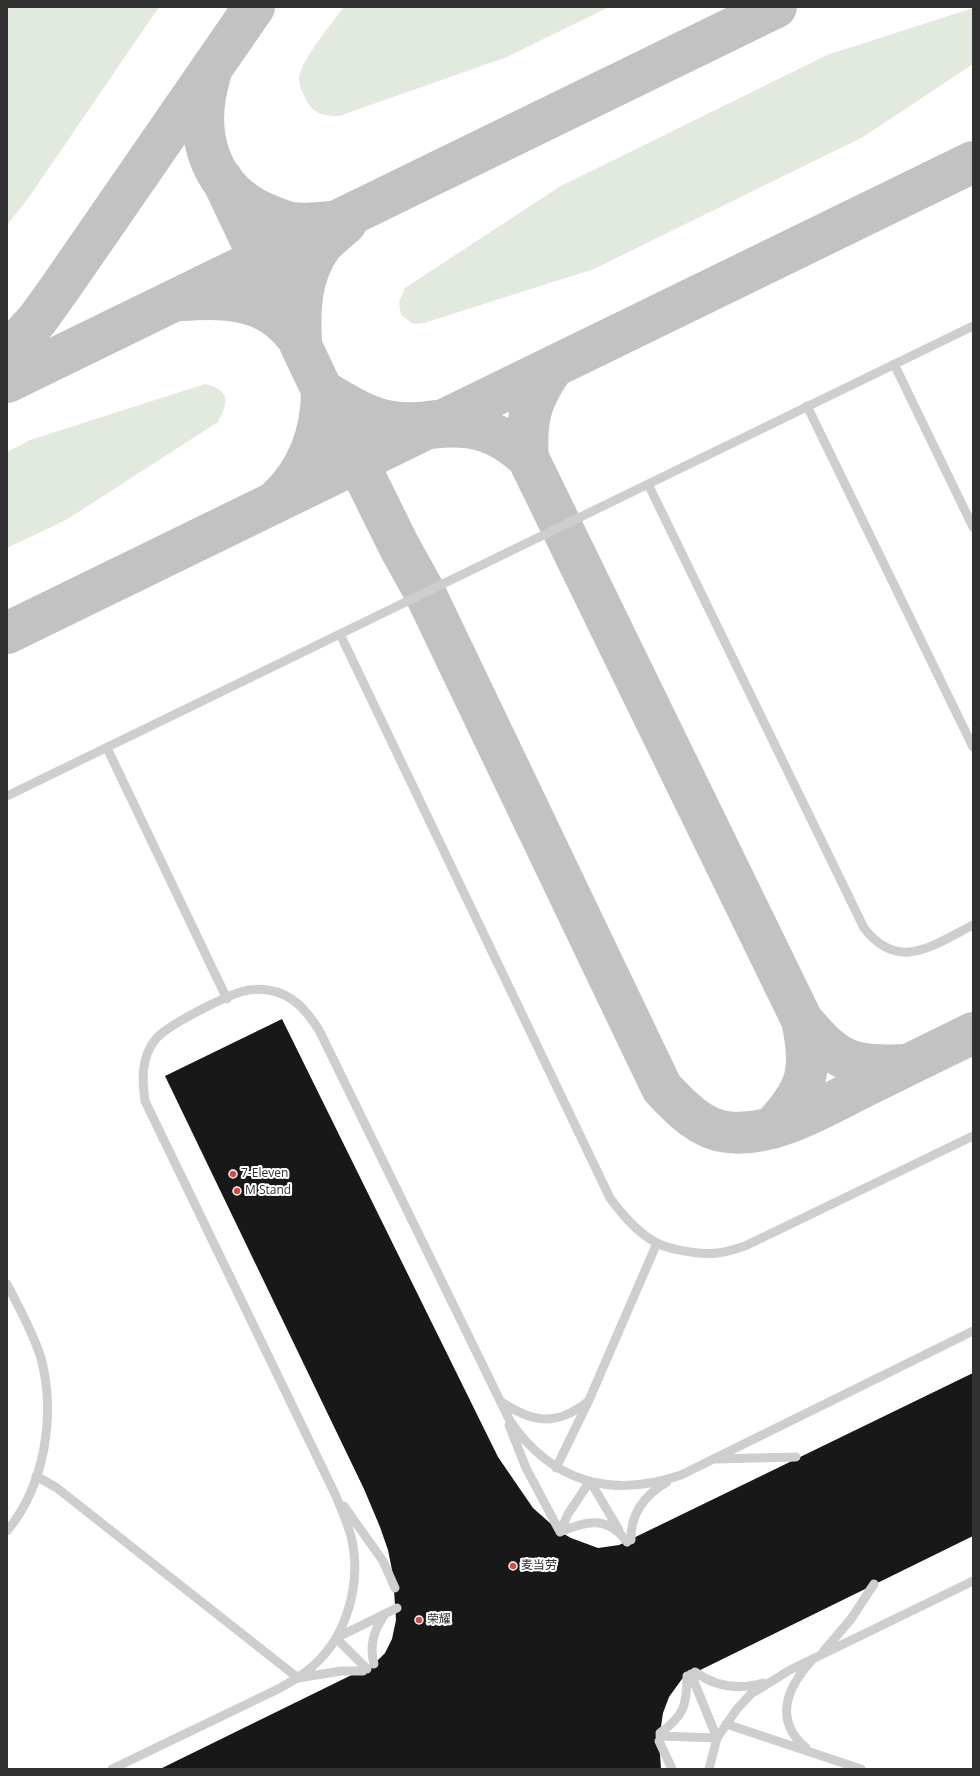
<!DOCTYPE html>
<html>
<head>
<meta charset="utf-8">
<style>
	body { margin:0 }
	#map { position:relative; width:980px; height:1776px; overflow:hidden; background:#fff; font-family:"Open Sans",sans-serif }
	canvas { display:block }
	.frame { position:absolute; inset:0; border:8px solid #313131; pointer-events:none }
</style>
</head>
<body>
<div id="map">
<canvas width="980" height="1776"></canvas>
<div class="frame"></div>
</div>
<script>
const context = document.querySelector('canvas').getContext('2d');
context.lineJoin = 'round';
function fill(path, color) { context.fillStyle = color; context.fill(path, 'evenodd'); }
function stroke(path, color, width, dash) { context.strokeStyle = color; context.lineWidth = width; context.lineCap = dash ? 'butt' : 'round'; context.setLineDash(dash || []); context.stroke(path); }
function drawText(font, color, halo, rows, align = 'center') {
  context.font = font + ' "Open Sans","Noto Sans SC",sans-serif'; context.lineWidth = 4; context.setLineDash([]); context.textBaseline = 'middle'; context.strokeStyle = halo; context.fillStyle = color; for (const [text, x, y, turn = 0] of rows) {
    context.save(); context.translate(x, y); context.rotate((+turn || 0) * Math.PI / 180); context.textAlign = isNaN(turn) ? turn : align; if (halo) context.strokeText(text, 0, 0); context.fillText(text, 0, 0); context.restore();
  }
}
fill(new Path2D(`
	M7 7H159L27 200 7 225Z
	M344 7H609L507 57 339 116C324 116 314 114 306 100 303 94 298 84 299 77 302 59 332 23 344 7Z
	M973 8V64L863 137 594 269 424 323 413 324 401 315 399 302 405 288 559 187 827 55Z
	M205 384C230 390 229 402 218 422L66 520 7 548V452L30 440Z`), '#e2e9de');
stroke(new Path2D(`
	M210 75C194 128 205 182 257 210 268 215 280 221 292 223 305 225 318 223 331 222
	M222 179 322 390 399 546 425 593 662 1088C679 1106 700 1129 727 1132 775 1138 827 1104 869 1084 904 1067 938 1050 973 1033
	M183 300C225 297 267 298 295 335
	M301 341C299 308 301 274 321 246 328 237 338 231 346 223
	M7 353 37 320 60 288 254 7
	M7 382 776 7
	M322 390C363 416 387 429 436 421
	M431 428C472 423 498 430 528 458L802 1020C838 1063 851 1067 907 1065
	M528 458C525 419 531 398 554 366
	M277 500C308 471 322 432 322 390
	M7 633 973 162
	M772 1128C808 1090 813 1070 802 1020`), '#c2c2c2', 42);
fill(new Path2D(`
	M282 1019 498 1457 533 1508 559 1531 571 1538 598 1548 619 1545 973 1373V1536L682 1679 669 1697 663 1713 659 1740 661 1769H160L374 1664 385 1653 392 1639 396 1620 393 1575 388 1550 380 1527 364 1489 165 1076Z`), '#181818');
stroke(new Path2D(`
	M894 364 973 527
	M807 406 973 747
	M648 484 864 928C899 973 933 945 973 925
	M340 634 610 1198C621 1213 639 1234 657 1243 670 1250 702 1255 718 1253 727 1252 736 1249 745 1246L973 1136
	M107 748 227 999
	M7 796 973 326
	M7 1284C19 1308 33 1332 41 1358 56 1415 45 1485 7 1531
	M500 1401C531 1422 555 1427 586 1403
	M509 1425 526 1468 560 1532
	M716 1459 796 1457
	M556 1468 589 1400 657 1243
	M36 1476 57 1488 298 1678 341 1671H363
	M590 1481 619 1530
	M344 1506 383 1561 395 1588
	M560 1532C587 1520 608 1516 627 1542
	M560 1532 568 1514 590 1481
	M631 1540C630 1515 644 1495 667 1482
	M336 1638 397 1608
	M336 1638 367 1669
	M823 1652 851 1619 874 1584
	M374 1664C369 1645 374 1630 385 1614
	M695 1672C716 1687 739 1690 763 1683
	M691 1674 717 1738
	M726 1724 861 1769
	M660 1733C684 1716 687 1705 687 1676
	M660 1736 717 1738
	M659 1741 672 1769
	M806 1748C773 1720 787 1688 811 1661
	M112 1769 276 1690C289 1683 303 1676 314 1665 348 1635 362 1580 351 1536 347 1522 341 1508 335 1494L145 1101C142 1080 141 1058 155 1040 165 1026 232 992 249 990 254 989 262 989 268 990 293 994 306 1010 319 1030L510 1421C552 1482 611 1499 681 1475L973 1331
	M709 1769 717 1738 737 1709 751 1694 790 1670 973 1581`), '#cecece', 9);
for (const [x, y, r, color] of [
	[233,1174,4,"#d64c45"],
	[237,1191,4,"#d64c45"],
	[513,1566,4,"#d64c45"],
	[419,1620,4,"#d64c45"]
]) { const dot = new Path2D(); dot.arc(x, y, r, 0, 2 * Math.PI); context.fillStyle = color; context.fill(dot); stroke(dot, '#fff', 1.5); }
drawText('12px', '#313131', '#fff', [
	["7-Eleven",241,1174],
	["M Stand",245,1191],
	["麦当劳",521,1566],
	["荣耀",427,1620]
], 'left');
</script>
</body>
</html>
